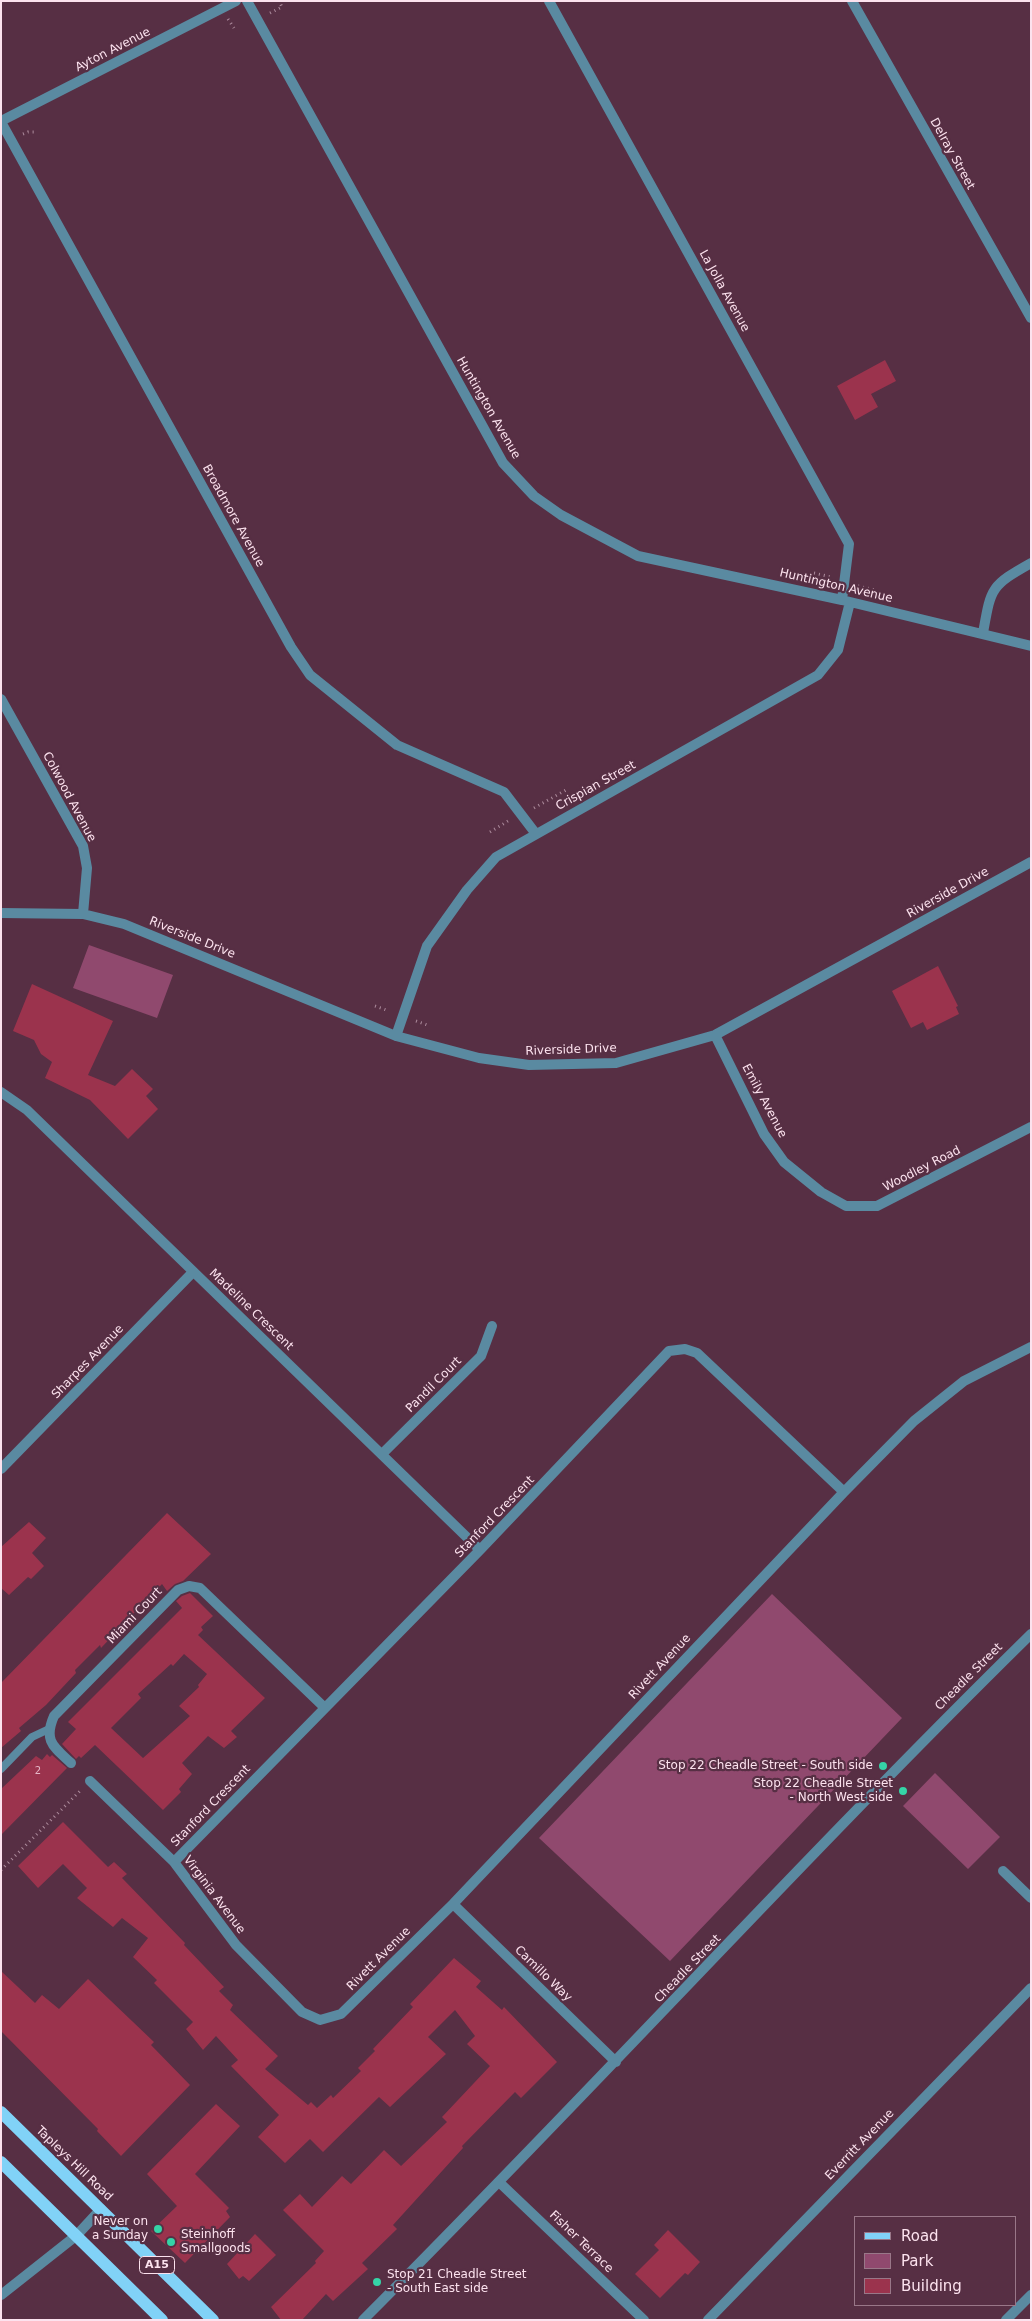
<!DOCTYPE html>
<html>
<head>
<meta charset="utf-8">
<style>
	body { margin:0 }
	#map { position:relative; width:1032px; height:2321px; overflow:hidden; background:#572f44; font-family:"DejaVu Sans",sans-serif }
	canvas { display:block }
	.frame { position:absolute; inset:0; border:2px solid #fce2ee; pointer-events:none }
	.legend { position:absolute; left:854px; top:2216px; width:162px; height:90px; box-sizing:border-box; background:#572f44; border:1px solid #978; margin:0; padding:6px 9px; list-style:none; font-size:15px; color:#fce2ee }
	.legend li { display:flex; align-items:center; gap:10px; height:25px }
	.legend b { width:25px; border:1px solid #978 }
</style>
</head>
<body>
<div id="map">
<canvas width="1032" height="2321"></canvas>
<div class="frame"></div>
<ul class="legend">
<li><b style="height:6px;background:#81d2f7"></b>Road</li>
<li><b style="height:14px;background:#90496e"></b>Park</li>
<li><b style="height:14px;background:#9b334d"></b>Building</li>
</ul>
</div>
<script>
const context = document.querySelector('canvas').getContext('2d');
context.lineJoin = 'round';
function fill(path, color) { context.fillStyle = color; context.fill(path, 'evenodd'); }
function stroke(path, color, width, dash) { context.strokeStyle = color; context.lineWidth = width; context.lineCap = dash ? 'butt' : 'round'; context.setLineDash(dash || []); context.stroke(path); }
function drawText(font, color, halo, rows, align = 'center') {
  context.font = font + ' "DejaVu Sans",sans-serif'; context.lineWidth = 4.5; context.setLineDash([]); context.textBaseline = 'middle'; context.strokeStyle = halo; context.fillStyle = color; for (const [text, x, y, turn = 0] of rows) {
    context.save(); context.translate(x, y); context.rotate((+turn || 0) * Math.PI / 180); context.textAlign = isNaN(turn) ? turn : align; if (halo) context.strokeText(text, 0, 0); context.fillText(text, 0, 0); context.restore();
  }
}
fill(new Path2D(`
	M89 945 173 975 157 1018 73 988Z
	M772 1594 902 1718 670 1961 539 1838Z
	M935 1773 1000 1837 968 1869 903 1806Z`), '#90496e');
fill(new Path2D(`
	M885 360 896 381 871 394 878 407 855 420 837 386Z
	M938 966 958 1006 956 1007 959 1014 927 1030 923 1022 911 1028 892 991Z
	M32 984 113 1021 88 1075 115 1086 132 1069 153 1089 146 1096 158 1109 128 1139 90 1100 45 1078 52 1062 41 1054 34 1040 13 1031Z
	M167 1513 211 1554 183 1581 175 1584 167 1591 162 1584 101 1648 100 1645 75 1670 76 1673 46 1705 19 1728 21 1731 1 1748V1683Z
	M29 1522 46 1538 32 1553 44 1566 31 1579 28 1577 9 1595 1 1588V1547Z
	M190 1593 213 1616 201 1627 203 1630 198 1635 265 1698 231 1731 237 1737 224 1748 208 1736 182 1763 192 1774 179 1789 181 1792 163 1810 95 1745 81 1758 79 1756 76 1759 62 1744 76 1729 68 1722 182 1608 176 1601 182 1596ZM184 1654 207 1674 198 1685 199 1687 179 1706 190 1716 143 1758 111 1728 141 1698 138 1694 171 1664 173 1666Z
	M47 1754 50 1757 52 1755 67 1768 1 1835V1789L36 1756 42 1760Z
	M63 1822 108 1867 114 1862 127 1874 122 1878 185 1943 184 1945 224 1987 219 1991 233 2005 230 2010 278 2056 265 2069 308 2105 311 2102 317 2108 331 2095 333 2098 361 2071 358 2068 375 2051 373 2049 413 2007 410 2004 454 1958 481 1981 476 1987 502 2010 504 2007 557 2062 521 2098 515 2092 462 2146 463 2148 393 2225 397 2229 362 2263 368 2269 333 2301 326 2294 302 2320H281L271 2307 316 2263 315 2261 324 2251 283 2210 300 2194 312 2207 342 2176 351 2184 384 2150 401 2166 447 2122 442 2117 490 2066 467 2044 475 2036 455 2010 428 2037 446 2054 390 2107 379 2097 323 2152 310 2139 285 2163 258 2137 279 2115 231 2066 238 2060 216 2036 203 2050 186 2029 193 2022 154 1983 157 1980 133 1957 148 1938 122 1918 113 1927 77 1898 87 1888 63 1864 38 1888 18 1866Z
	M1 1971 35 2003 42 1995 59 2009 88 1979 154 2042 151 2045 190 2085 121 2156 97 2131 98 2129 1 2031Z
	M216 2104 240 2126 195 2174 229 2208 226 2211 230 2217 185 2263 151 2231 177 2206 147 2174Z
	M668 2230 700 2262 688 2275 685 2273 660 2298 635 2274 659 2250 654 2245Z
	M255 2234 276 2255 249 2281 243 2276 239 2279 227 2264Z`), '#9b334d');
stroke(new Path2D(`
	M270 13 282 7 279 1
	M228 19 234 28
	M23 134 28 132H35
	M814 573 831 577
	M858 586 875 590
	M534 808 566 790
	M490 832 508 821
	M375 1006 389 1011
	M416 1021 430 1026
	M1 1870 81 1790`), '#ae8d9e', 3, [1, 4]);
stroke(new Path2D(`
	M1 1769 32 1737 49 1729`), '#5a8aa1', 8);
stroke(new Path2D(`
	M247 1 503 463 534 496 561 515 638 556 842 600 1031 646
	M549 1 849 544 842 600
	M852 1 1031 318
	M1 121 236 1
	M1 122 291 647 310 675 397 745 504 792 536 834
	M983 633C991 588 990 586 1031 563
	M1 699 83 846 87 868 83 914
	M1 913 83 914 124 924 396 1036 479 1058 529 1065 616 1063 715 1035 1031 862
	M715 1035 764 1134 784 1162 821 1192 846 1206H877L1031 1127
	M396 1036 427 946 467 890 496 857 818 675 838 650 850 602
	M1 1092 27 1110 480 1550
	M382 1454 481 1356 492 1326
	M1 1469 193 1272
	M71 1763C54 1747 43 1741 54 1716L178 1590 189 1586 200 1588 325 1708
	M90 1781 174 1862 236 1945 302 2012 320 2020 341 2014 453 1904 844 1492 914 1421 964 1381 1031 1347
	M174 1862 480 1550 669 1351 685 1349 697 1353 844 1492
	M1003 1871 1031 1898
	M453 1904 616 2062
	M500 2183 644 2320
	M1 2295 77 2235 101 2209
	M363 2320C589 2094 803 1858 1031 1634
	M708 2320 1031 1988
	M1006 2320 1031 2295`), '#5a8aa1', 10);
stroke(new Path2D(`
	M1 2112 213 2320
	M1 2162 162 2320`), '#81d2f7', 12);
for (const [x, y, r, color] of [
	[883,1766,5,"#35d4a7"],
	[903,1791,5,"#35d4a7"],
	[158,2229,5,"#35d4a7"],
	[171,2242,5,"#35d4a7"],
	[377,2282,5,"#35d4a7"]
]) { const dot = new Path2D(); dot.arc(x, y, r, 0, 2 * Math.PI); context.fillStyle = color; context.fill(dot); stroke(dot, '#572f44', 2); }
drawText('10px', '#e4b6c6', null, [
	["2",38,1771]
]);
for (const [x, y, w] of [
	[157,2265,35]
]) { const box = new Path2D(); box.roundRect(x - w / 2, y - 8.5, w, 17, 4); context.fillStyle = '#572f44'; context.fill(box); stroke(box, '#fce2ee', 1); }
drawText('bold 11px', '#fce2ee', null, [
	["A15",157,2265]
]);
drawText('12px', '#fce2ee', '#572f44', [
	["Ayton Avenue",113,50,-27],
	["Delray Street",952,154,61],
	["La Jolla Avenue",724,291,61],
	["Huntington Avenue",488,408,60],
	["Broadmore Avenue",233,516,61],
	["Huntington Avenue",836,586,13],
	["Crispian Street",596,786,-29],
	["Colwood Avenue",69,797,62],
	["Riverside Drive",948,893,-29],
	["Riverside Drive",192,938,22],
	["Riverside Drive",571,1050,-2],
	["Emily Avenue",764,1101,62],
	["Woodley Road",922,1169,-27],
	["Madeline Crescent",251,1310,44],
	["Sharpes Avenue",88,1362,-46],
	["Pandil Court",434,1385,-45],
	["Stanford Crescent",495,1517,-46],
	["Miami Court",135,1616,-46],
	["Rivett Avenue",660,1667,-47],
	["Cheadle Street",969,1677,-45],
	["Stanford Crescent",211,1806,-46],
	["Virginia Avenue",214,1895,53],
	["Rivett Avenue",379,1959,-45],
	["Cheadle Street",688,1969,-46],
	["Camillo Way",543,1974,44],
	["Everritt Avenue",860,2145,-46],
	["Tapleys Hill Road",74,2164,44],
	["Fisher Terrace",581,2242,44]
]);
drawText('12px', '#fce2ee', '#572f44', [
	["Stop 22 Cheadle Street - South side",873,1766],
	["Stop 22 Cheadle Street",893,1784],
	["- North West side",893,1798],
	["Never on",148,2222],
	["a Sunday",148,2236],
	["Steinhoff",181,2235,"left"],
	["Smallgoods",181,2249,"left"],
	["Stop 21 Cheadle Street",387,2275,"left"],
	["- South East side",387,2289,"left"]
], 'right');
</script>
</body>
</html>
